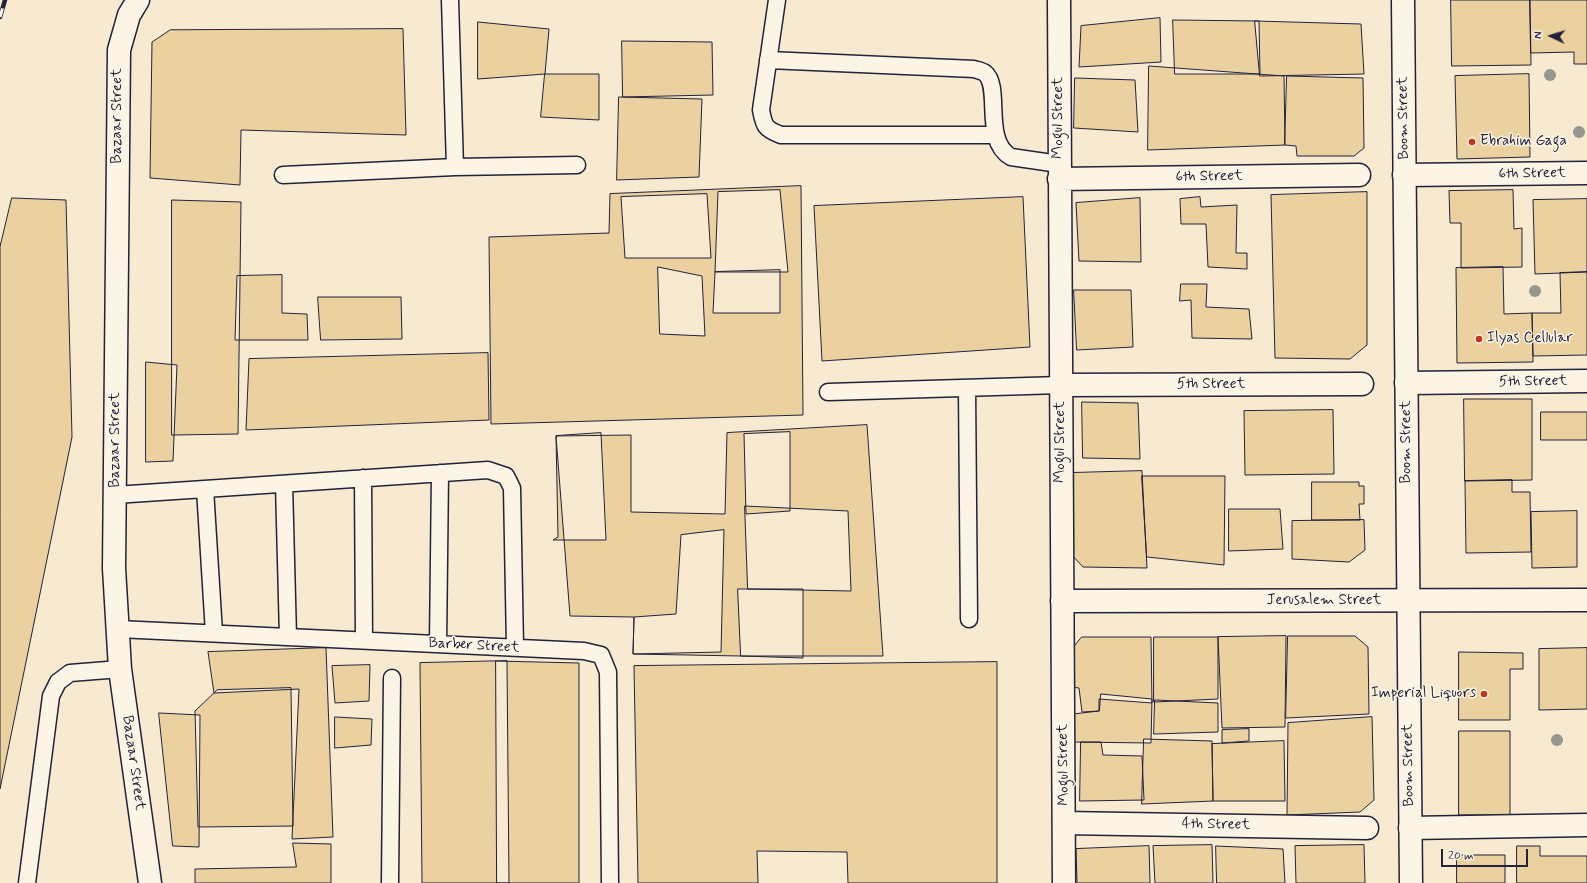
<!DOCTYPE html>
<html>
<head>
<meta charset="utf-8">
<style>
	body { margin:0 }
	#map { position:relative; width:1587px; height:883px; overflow:hidden; background:#f7ead0; font-family:Mynerve,sans-serif }
	canvas { display:block }
	.north { position:absolute; left:1531px; top:16px; width:40px; height:40px; -webkit-text-stroke:3px #fcf5e5; paint-order:stroke; rotate:274deg; font-size:11px; font-weight:700; line-height:16px; text-align:center; color:#22223b }
	.north::after { content:''; display:block; margin:auto; width:14px; height:18px; background:#22223b; clip-path:polygon(50% 0,100% 100%,50% 72%,0 100%) }
	.scale { position:absolute; left:1441px; top:849px; width:87px; height:18px; box-sizing:border-box; border:2px solid #22223b; border-top:0; padding-left:5px; font-size:12px; line-height:14px; white-space:nowrap; color:#22223b; -webkit-text-stroke:3px #fcf5e5; paint-order:stroke }
</style>
</head>
<body>
<div id="map">
<canvas width="1587" height="883"></canvas>
<div class="north">N</div>
<div class="scale">20 m</div>
</div>
<script>
const context = document.querySelector('canvas').getContext('2d');
context.lineJoin = 'round';
function fill(path, color) { context.fillStyle = color; context.fill(path, 'evenodd'); }
function stroke(path, color, width, dash) { context.strokeStyle = color; context.lineWidth = width; context.lineCap = dash ? 'butt' : 'round'; context.setLineDash(dash || []); context.stroke(path); }
function drawText(font, color, halo, rows, align = 'center') {
  context.font = font + ' Mynerve,sans-serif'; context.lineWidth = 3; context.setLineDash([]); context.textBaseline = 'middle'; context.strokeStyle = halo; context.fillStyle = color; for (const [text, x, y, turn = 0] of rows) {
    context.save(); context.translate(x, y); context.rotate((+turn || 0) * Math.PI / 180); context.textAlign = isNaN(turn) ? turn : align; if (halo) context.strokeText(text, 0, 0); context.fillText(text, 0, 0); context.restore();
  }
}
const building = new Path2D(`
	M1451 0H1530L1531 65 1452 66Z
	M1530 0H1587V64H1574V52L1531 53Z
	M1160 18 1161 62 1079 67 1081 26Z
	M1173 20 1259 21 1260 74H1175Z
	M1255 21 1361 24 1364 74 1260 76Z
	M478 22 549 29 545 74 478 79Z
	M403 29 406 135 241 130 240 185 150 178 152 42 170 30Z
	M622 41 712 42 713 95 623 97Z
	M1149 66 1284 76 1285 145 1148 150Z
	M545 74H599V120L541 117Z
	M1529 74 1530 157 1457 159 1455 76Z
	M1287 76 1363 78 1364 148 1354 156H1297L1296 146 1285 145Z
	M1075 78 1135 80 1138 132 1074 128Z
	M619 97 702 99 699 177 617 180Z
	M801 186 803 415 491 424 489 237 609 233 610 194Z
	M780 190 788 272H715L718 192Z
	M1513 190 1514 229 1522 228V267L1461 268V223H1450L1449 191Z
	M1367 192V345L1350 359 1275 358 1271 195Z
	M707 194 711 258H625L621 197Z
	M1023 197 1030 347 822 361 814 206Z
	M1200 197 1201 207 1237 205 1236 253H1247V269L1208 267 1206 224H1181L1180 199Z
	M12 198 66 200 72 437 0 789V247Z
	M1140 198 1141 262 1079 261 1076 203Z
	M1587 199V272L1535 274 1533 200Z
	M172 200 241 202 238 434 172 435Z
	M658 267 702 276 705 336 660 334Z
	M1503 267 1504 314 1532 313 1533 362 1457 363 1456 268Z
	M780 270V313H713L715 272Z
	M1587 272V355L1533 356 1532 313H1561L1560 273Z
	M282 275V313L307 314 308 340H235L237 276Z
	M1181 284H1207L1206 307 1249 309 1252 339 1192 338 1191 300 1180 301Z
	M1074 290H1131L1133 347 1077 350Z
	M318 297H401L402 339 321 340Z
	M488 353 489 420 246 430 249 359Z
	M146 362 177 365 173 461 146 462Z
	M1464 399H1532V480L1465 481Z
	M1082 402 1138 403 1140 459 1083 458Z
	M1333 410 1334 474 1245 475 1244 411Z
	M1541 412H1587V440H1541Z
	M867 425 883 656H741L633 654 634 617 570 616 556 436 631 435V512L725 514 727 433Z
	M790 432V511L746 514 744 434Z
	M601 433 606 540H553L558 537 556 436Z
	M1142 471 1147 568 1083 567 1071 554 1070 473Z
	M1142 476H1225L1224 565 1147 557Z
	M1512 480V492H1530L1531 552 1466 553 1465 481Z
	M1312 482H1359V486H1364V504H1359L1360 520H1312Z
	M745 506 848 511 851 591 748 589Z
	M1229 509H1280L1283 549 1229 551Z
	M1577 511V567L1532 568 1531 512Z
	M1364 520 1365 550 1349 562 1292 559V521Z
	M724 530 721 652 633 654 634 617 676 614 681 535Z
	M738 589H803V658L741 656Z
	M1286 636 1285 727 1222 728 1218 637Z
	M1288 636H1355L1368 647 1369 714 1286 718Z
	M1082 637H1151L1152 703 1099 699V711L1082 712 1079 688 1071 687 1072 649Z
	M1154 637H1218V699L1154 702Z
	M326 648 333 837 292 839 299 689 214 693 208 652Z
	M1587 648V709L1539 710V649Z
	M1459 652 1523 653V669H1510V720H1459Z
	M496 661 579 663V883H497Z
	M507 661 509 883H422L420 663Z
	M997 662V883H848L847 852 757 851 758 883H638L634 666Z
	M370 665 369 701 335 703 332 666Z
	M291 688 293 826 198 827 195 711 217 690Z
	M1101 694 1152 699 1151 743 1072 742 1073 714 1099 711Z
	M1155 700 1218 703V732L1154 734Z
	M159 713 200 715 199 847 173 846Z
	M335 717 372 719 371 745 335 748Z
	M1372 717 1374 800 1360 812 1287 815 1288 723Z
	M1249 729V741L1222 743V730Z
	M1459 731H1510V815H1459Z
	M1144 739 1212 741 1213 801 1142 804Z
	M1284 741 1285 801H1213L1212 744Z
	M1081 742H1101L1103 755 1142 756 1144 800 1080 801Z
	M293 843 331 844V883H195V869L296 867Z
	M1212 845 1213 883H1155L1153 846Z
	M1364 845 1365 883H1296L1295 846Z
	M1149 846 1150 883H1077L1076 849Z
	M1216 846 1283 849 1285 883H1217Z
	M1517 846H1540V856H1587V883H1517Z
	M1457 855H1505V883H1457Z`);
fill(building, '#ebd1a0');
stroke(building, '#22223b', 1);
const lane = new Path2D(`
	M450 0 455 167
	M777 0 761 110C764 126 765 129 781 135H995
	M768 60 974 69C977 70 982 71 985 73 1002 87 982 141 1011 157L1059 164
	M283 175 455 167 577 165
	M967 388 969 619
	M828 392 1061 385
	M363 478 364 640
	M284 484 288 637
	M205 489 214 633
	M115 495 488 470 506 476 512 488 515 647
	M118 629 584 651 601 655 608 672 610 883
	M438 644 440 473
	M27 883 51 696 58 682 70 673 120 669
	M390 883 392 678`);
const street = new Path2D(`
	M138 0 129 15 119 50 114 568 120 669 150 883
	M1059 0 1064 883
	M1404 175 1587 173
	M1059 179 1359 175
	M1406 383 1587 381
	M1061 385 1362 384
	M1062 601 1587 600
	M1064 823 1367 828
	M1410 828 1587 825`);
const secondary = new Path2D(`
	M1403 0 1411 883`);
stroke(lane, '#22223b', 19);
stroke(street, '#22223b', 25);
stroke(secondary, '#22223b', 25);
stroke(lane, '#fcf5e5', 16);
stroke(street, '#fcf5e5', 22);
stroke(secondary, '#fcf5e5', 22);
const rail = new Path2D(`
	M0 17 5 0`);
stroke(rail, '#22223b', 4.5);
stroke(rail, '#fcf5e5', 3, [9]);
context.fillStyle = '#96988d';
for (const [x, y] of [
	[1550,75],
	[1579,132],
	[1535,291],
	[1557,740]
]) { context.beginPath(); context.arc(x, y, 6, 0, 2 * Math.PI); context.fill(); }
for (const [x, y, r, color] of [
	[1472,142,4,"#c8321e"],
	[1479,339,4,"#c8321e"],
	[1484,694,4,"#c8321e"]
]) { const dot = new Path2D(); dot.arc(x, y, r, 0, 2 * Math.PI); context.fillStyle = color; context.fill(dot); stroke(dot, '#fcf5e5', 1.5); }
drawText('15px', '#22223b', '#fcf5e5', [
	["Bazaar Street",118,116,-90],
	["Mogul Street",1059,118,-90],
	["Boom Street",1404,118,-91],
	["6th Street",1532,174,-1],
	["6th Street",1209,177,-1],
	["5th Street",1533,382,-1],
	["5th Street",1211,385],
	["Bazaar Street",116,440,-90],
	["Mogul Street",1061,442,-90],
	["Boom Street",1407,442,-90],
	["Jerusalem Street",1324,601],
	["Barber Street",474,646,3],
	["Bazaar Street",133,763,82],
	["Mogul Street",1064,765,-91],
	["Boom Street",1409,765,-91],
	["4th Street",1216,825,1]
]);
drawText('15px', '#22223b', '#fcf5e5', [
	["Ebrahim Gaga",1480,142],
	["Ilyas Cellular",1487,339],
	["Imperial Liquors",1476,694,"right"]
], 'left');
</script>
</body>
</html>
